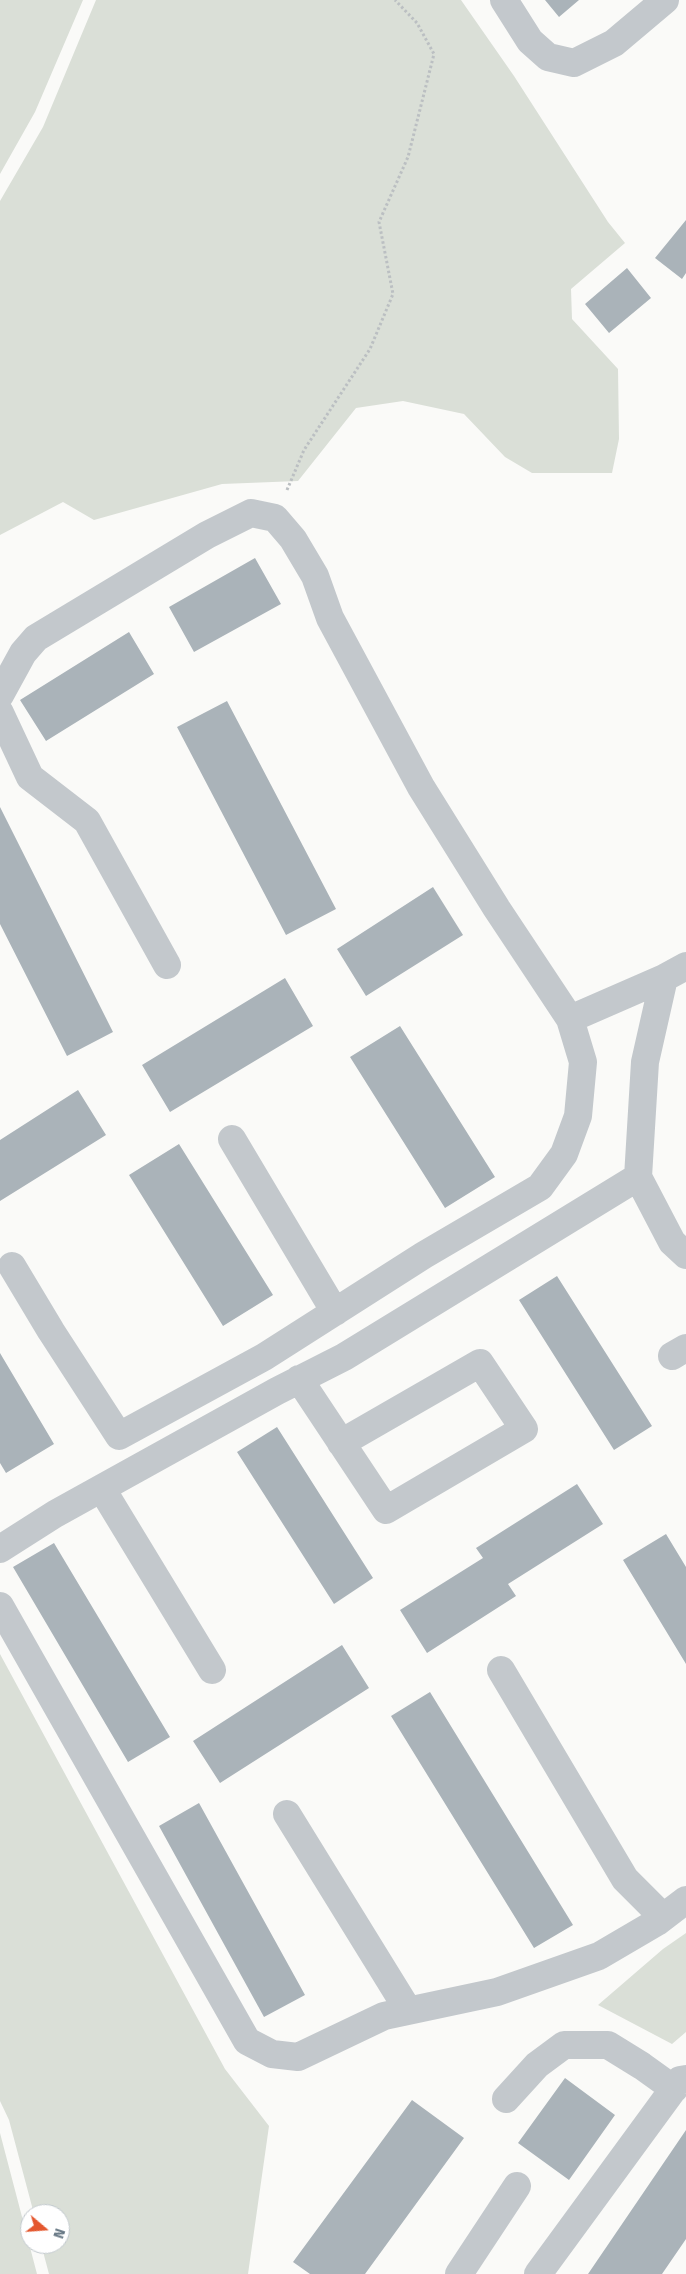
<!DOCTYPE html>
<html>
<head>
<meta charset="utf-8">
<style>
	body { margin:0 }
	#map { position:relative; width:686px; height:2274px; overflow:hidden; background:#fafaf8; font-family:"Fira Sans",sans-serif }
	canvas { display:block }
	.north { position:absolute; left:20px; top:2204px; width:50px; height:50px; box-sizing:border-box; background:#fff; border:1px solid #c1c8cd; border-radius:50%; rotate:108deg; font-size:14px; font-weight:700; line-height:20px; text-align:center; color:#657683 }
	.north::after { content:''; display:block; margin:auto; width:18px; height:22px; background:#e4572e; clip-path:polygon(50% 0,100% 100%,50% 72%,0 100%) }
</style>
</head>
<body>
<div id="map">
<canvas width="686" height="2274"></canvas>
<div class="north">N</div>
</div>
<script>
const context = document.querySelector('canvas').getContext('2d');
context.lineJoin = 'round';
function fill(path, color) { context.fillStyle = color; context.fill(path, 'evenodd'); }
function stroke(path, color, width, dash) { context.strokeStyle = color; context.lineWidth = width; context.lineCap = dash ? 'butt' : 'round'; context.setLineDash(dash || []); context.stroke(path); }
fill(new Path2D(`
	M0 0H83L35 112 0 174Z
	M96 0H461L514 76 608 222 625 243 571 289 572 319 618 369 619 439 612 473H532L505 457 464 414 403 401 356 408 298 481 222 484 94 520 63 502 0 535V201L43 127Z
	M0 1654 225 2069 269 2126 248 2274H49L41 2244H60V2214H34L9 2120 0 2101Z
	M686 1933V2032L672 2044 598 2005 663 1949Z
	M0 2133 37 2274H0Z`), '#dadfd7');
fill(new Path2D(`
	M545 0H579L559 17Z
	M686 220V273L682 279 655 258Z
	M627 268 651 298 609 333 585 304Z
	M255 558 281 604 194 652 169 607Z
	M129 632 154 674 46 741 20 700Z
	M227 701 336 909 286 935 177 727Z
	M0 807 113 1032 67 1056 0 924Z
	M433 887 463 935 366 996 337 949Z
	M285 978 313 1026 170 1112 142 1065Z
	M400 1026 495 1177 445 1208 350 1057Z
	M78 1090 106 1135 0 1201V1140Z
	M179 1144 273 1295 223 1326 129 1175Z
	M557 1276 652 1426 614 1450 519 1300Z
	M0 1353 54 1444 6 1473 0 1463Z
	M277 1427 373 1578 334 1604 237 1452Z
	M577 1484 603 1524 508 1584 516 1596 427 1653 400 1610 483 1558 476 1548Z
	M666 1534 686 1567V1664L623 1560Z
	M54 1543 170 1737 128 1762 13 1567Z
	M342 1645 369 1688 220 1783 193 1741Z
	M430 1692 573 1925 534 1948 391 1716Z
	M199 1803 305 1995 264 2017 159 1826Z
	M565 2078 615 2115 569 2180 518 2143Z
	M412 2100 464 2138 365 2274H310L293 2262Z
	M686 2130V2239L662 2274H588Z`), '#aab3b9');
stroke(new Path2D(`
	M287 490 304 450 370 349 393 294 379 222 408 157 434 54 417 23 395 0`), '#bbbfc2', 3, [2.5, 2.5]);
stroke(new Path2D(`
	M504 0 530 41 548 57 574 63 614 43 665 0
	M0 695 23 653 36 638 207 535 251 513 275 518 293 539 315 576 330 618 421 787 497 909 570 1019 583 1062 578 1116 564 1154 540 1187 424 1255 264 1357 119 1436 51 1331 12 1266
	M0 713 30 777 87 821 167 965
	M664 978 645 1062 638 1177 672 1242 686 1255
	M570 1019 664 978 686 966
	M232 1139 335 1312
	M672 1356 686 1348
	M299 1379 386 1510 524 1429 480 1363 341 1443
	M102 1489 212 1670
	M0 1549 55 1514 277 1391 344 1357 638 1177
	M0 1606 247 2041 272 2054 298 2057 384 2016 497 1992 599 1956 657 1922 686 1900
	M501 1670 625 1879 663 1917
	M287 1814 408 2010
	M506 2099 537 2065 564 2045H608L642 2066 674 2089
	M459 2274 517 2186
	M538 2274 680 2080 686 2079`), '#c3c8cc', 28);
</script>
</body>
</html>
